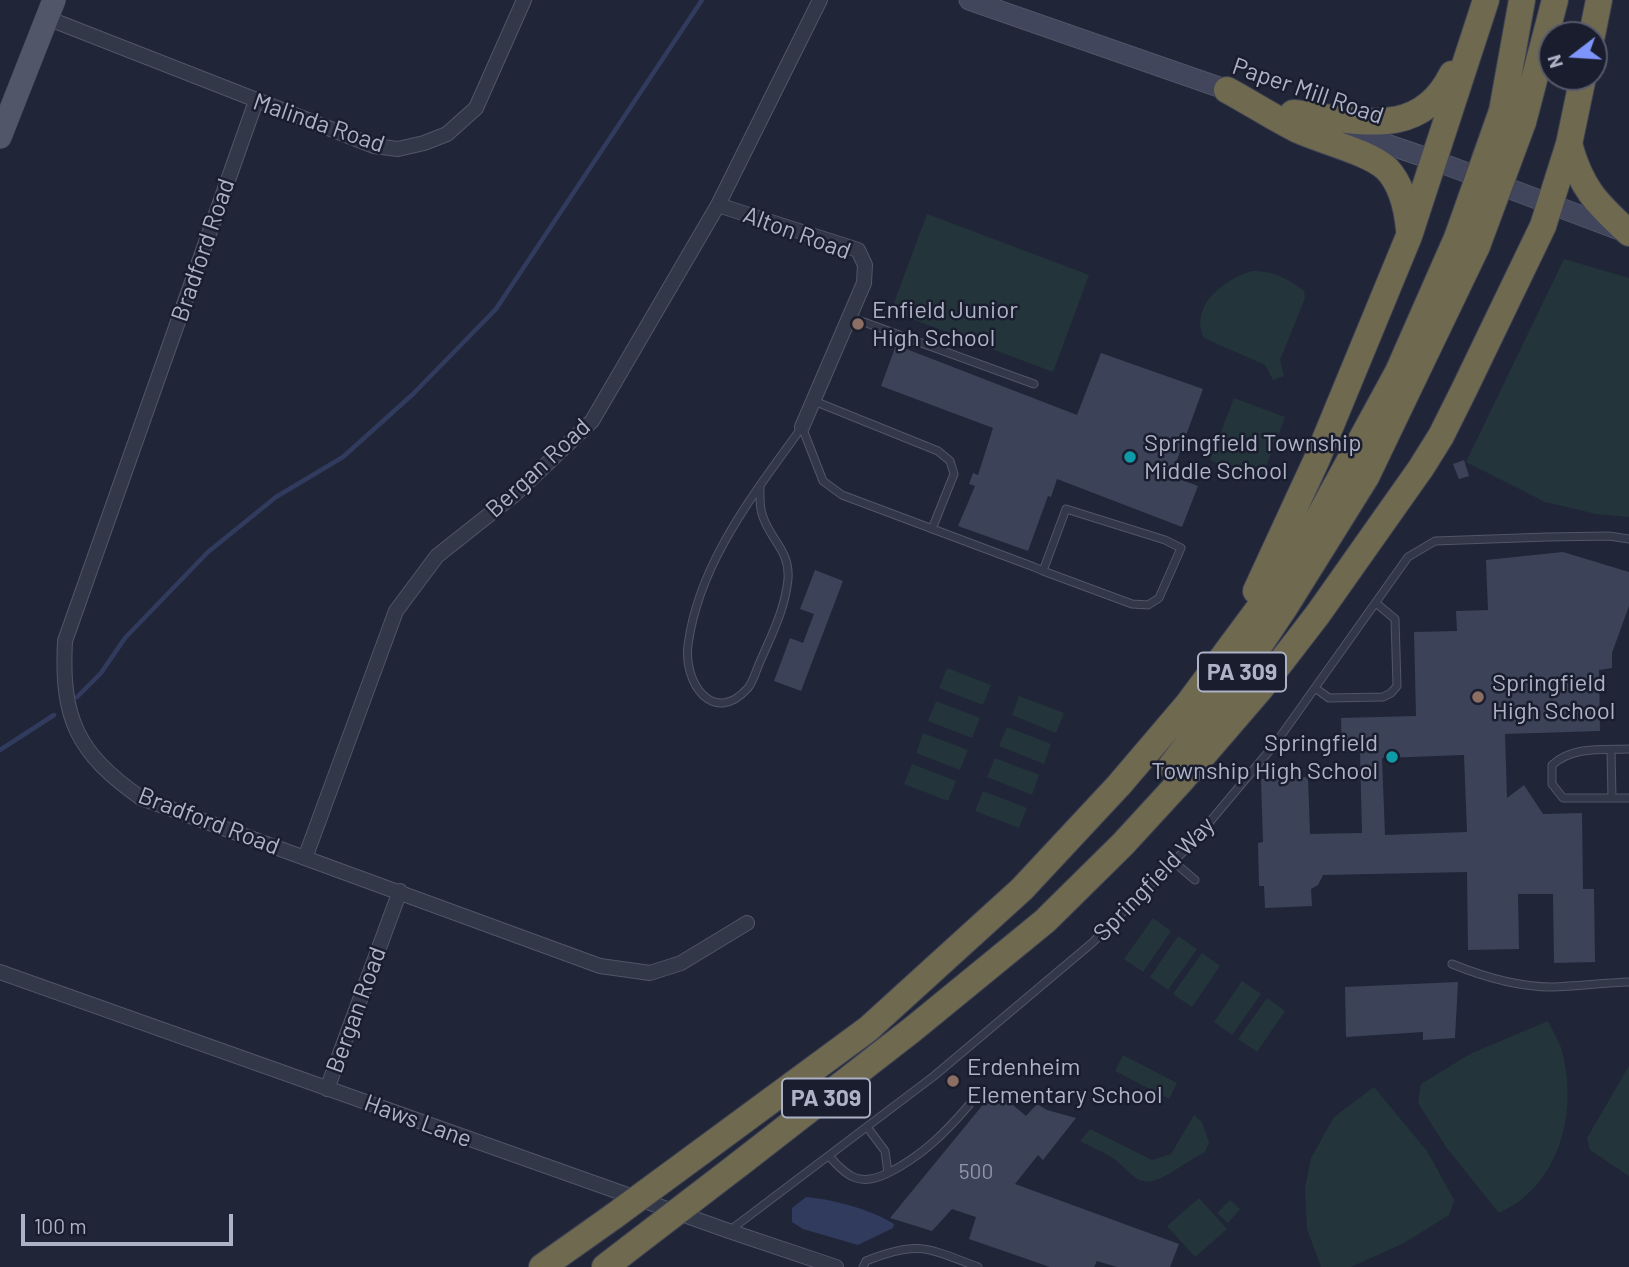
<!DOCTYPE html>
<html>
<head>
<meta charset="utf-8">
<style>
	body { margin:0 }
	#map { position:relative; width:1629px; height:1267px; overflow:hidden; background:#202638; font-family:Barlow,sans-serif }
	canvas { display:block }
	.north { position:absolute; left:1538px; top:21px; width:70px; height:70px; box-sizing:border-box; background:#191d2d; border:2px solid #55596a; border-radius:50%; rotate:253deg; font-size:19px; font-weight:700; line-height:28px; text-align:center; color:#aeb2c6 }
	.north::after { content:''; display:block; margin:auto; width:24px; height:32px; background:#7e96fb; clip-path:polygon(50% 0,100% 100%,50% 72%,0 100%) }
	.scale { position:absolute; left:21px; top:1214px; width:212px; height:32px; box-sizing:border-box; border:4px solid #aeb2c6; border-top:0; padding-left:9px; font-size:21px; line-height:24px; white-space:nowrap; color:#aeb2c6; -webkit-text-stroke:5px #191d2d; paint-order:stroke }
</style>
</head>
<body>
<div id="map">
<canvas width="1629" height="1267"></canvas>
<div class="north">N</div>
<div class="scale">100 m</div>
</div>
<script>
const context = document.querySelector('canvas').getContext('2d');
context.lineJoin = 'round';
function fill(path, color) { context.fillStyle = color; context.fill(path, 'evenodd'); }
function stroke(path, color, width, dash) { context.strokeStyle = color; context.lineWidth = width; context.lineCap = dash ? 'butt' : 'round'; context.setLineDash(dash || []); context.stroke(path); }
function drawText(font, color, halo, rows, align = 'center') {
  context.font = font + ' Barlow,sans-serif'; context.lineWidth = 5; context.setLineDash([]); context.textBaseline = 'middle'; context.strokeStyle = halo; context.fillStyle = color; for (const [text, x, y, turn = 0] of rows) {
    context.save(); context.translate(x, y); context.rotate((+turn || 0) * Math.PI / 180); context.textAlign = isNaN(turn) ? turn : align; if (halo) context.strokeText(text, 0, 0); context.fillText(text, 0, 0); context.restore();
  }
}
fill(new Path2D(`
	M927 214 1089 275 1053 372 891 311Z
	M1564 259 1629 278V517L1596 514 1545 502 1466 462Z
	M1252 271C1270 270 1290 279 1304 291L1305 298 1280 360 1284 376 1273 380 1265 365 1204 338C1189 305 1225 279 1252 271Z
	M1234 398 1285 417 1261 480 1210 460Z
	M947 668 991 685 983 705 939 688Z
	M1019 696 1064 713 1056 733 1012 715Z
	M936 701 980 718 972 738 928 721Z
	M1007 727 1051 744 1044 764 999 746Z
	M923 733 968 750 960 770 916 753Z
	M995 758 1039 775 1032 795 987 777Z
	M912 764 956 781 948 801 904 784Z
	M983 791 1027 808 1019 828 975 811Z
	M1153 918 1171 931 1143 972 1124 959Z
	M1178 936 1197 949 1168 990 1150 977Z
	M1202 953 1220 966 1192 1007 1173 994Z
	M1242 981 1261 994 1232 1035 1214 1022Z
	M1267 998 1285 1011 1257 1052 1238 1039Z
	M1548 1021C1553 1032 1561 1044 1563 1055 1575 1106 1564 1165 1522 1199 1515 1205 1506 1209 1499 1213L1446 1147 1418 1103 1421 1084 1470 1054Z
	M1123 1055 1177 1083 1169 1099 1115 1071Z
	M1629 1066V1176L1590 1150 1587 1138Z
	M1374 1087 1427 1151 1454 1200 1449 1215 1404 1243 1351 1267H1321L1307 1229 1305 1188 1311 1158 1334 1117Z
	M1194 1115 1202 1122 1209 1143 1204 1153C1188 1160 1176 1171 1161 1178 1137 1189 1131 1171 1114 1159 1104 1152 1091 1147 1080 1141L1090 1129 1152 1160 1171 1154Z
	M1199 1198 1227 1229 1195 1257 1167 1226Z
	M1230 1200 1240 1209 1228 1223 1217 1213Z`), '#23343b');
fill(new Path2D(`
	M806 1197C831 1199 873 1210 894 1224L893 1228 858 1245 803 1229 792 1222V1208Z`), '#313b5e');
stroke(new Path2D(`
	M77 697 101 673 125 638 208 552 276 497 343 457 413 394 496 309 702 0
	M0 750 54 715`), '#313b5e', 4.5);
fill(new Path2D(`
	M896 345 1077 415 1101 353 1203 389 1171 476 1198 486 1182 527 1057 479 1051 497 1048 496 1028 551 958 526 975 486 969 484 973 473 978 475 993 428 881 386Z
	M1464 460 1469 476 1459 479 1453 464Z
	M1563 552 1629 572V606L1612 653V668L1599 670 1600 731 1505 734 1507 798 1524 785 1543 814 1582 813 1583 889H1594L1595 962 1554 963 1553 894H1518L1519 949 1468 950 1467 872 1323 875 1318 885 1311 889 1312 906 1265 908 1264 886H1259L1258 843 1263 842 1261 779 1308 777 1310 834 1362 833 1360 752H1342L1341 718 1416 716 1414 632 1457 631 1456 611 1488 610 1486 560ZM1464 755 1467 832 1385 835 1382 758Z
	M815 570 843 581 801 691 774 681 790 638 803 643 814 614 800 609Z
	M1458 982 1455 1038 1423 1040V1032L1346 1037 1345 987Z
	M995 1090 1026 1116 1037 1104 1047 1110 1076 1118 1043 1160 1038 1155 1015 1184 1179 1244 1170 1267H1117L1097 1261 1094 1267H1050L969 1239 976 1217 952 1209 932 1231 890 1218Z`), '#3c4359');
const service = new Path2D(`
	M850 317 1034 384
	M814 401 938 451 950 461 954 474 932 529
	M802 427 823 481 842 495 1034 567 1043 571 1132 604 1148 605 1159 598 1181 548 1165 540 1066 509 1043 571
	M760 486C760 496 759 507 763 517 772 542 790 551 788 579 785 610 771 636 759 664 756 671 753 682 748 688 713 727 683 682 688 645 699 562 754 494 802 427
	M1315 688 1329 698 1383 697 1391 693 1397 686 1395 619 1376 603
	M1629 749C1602 750 1573 746 1552 765V784L1563 798H1629
	M1611 750 1612 798
	M1174 862 1195 880
	M1452 964C1484 977 1517 987 1552 987 1578 986 1603 983 1629 982
	M829 1156C847 1177 860 1187 888 1173L885 1151 867 1127
	M888 1173C922 1156 945 1133 969 1105
	M729 1231 934 1076 1092 943 1192 843 1275 744 1408 557 1435 541 1547 537 1609 536 1629 539
	M863 1267 866 1261C919 1240 927 1248 978 1267`);
const minor = new Path2D(`
	M47 18 374 146 398 149 424 143 447 134 476 108 524 0
	M256 101 65 641C61 719 77 753 141 798L600 966 650 973 681 963 747 923
	M718 205 858 250 865 265 864 283 802 427
	M305 858 396 611 437 556 514 495 592 421 718 205 820 0
	M0 972 729 1231 836 1267
	M327 1089 400 891`);
const secondary = new Path2D(`
	M969 0 1239 94
	M1334 126 1433 160 1622 231`);
const primary = new Path2D(`
	M0 137 54 0`);
const motorway = new Path2D(`
	M1592 35 1599 0
	M1227 90C1251 103 1274 118 1298 130 1322 141 1369 152 1387 169 1402 185 1407 208 1409 229
	M1502 111 1522 0
	M1293 113C1355 119 1419 142 1452 74
	M1523 122 1555 0
	M1569 144C1581 188 1596 203 1629 233
	M1256 591 1317 459 1409 236 1486 0
	M1171 766 1224 698 1285 607 1366 477 1477 246
	M701 1152 868 1029 1022 889 1119 785 1188 704 1274 588 1313 528 1398 372 1457 238
	M738 1165 913 1029 1045 921 1123 844 1180 782 1261 688 1318 614 1421 468 1441 436 1463 392 1543 226 1569 144 1583 77
	M542 1267 614 1216
	M605 1267 631 1247`);
stroke(service, '#515567', 9);
stroke(minor, '#515567', 16);
stroke(secondary, '#515567', 21);
stroke(primary, '#3d4152', 24);
stroke(motorway, '#3e4253', 28);
stroke(service, '#333849', 7);
stroke(minor, '#333849', 14);
stroke(secondary, '#41465c', 19);
stroke(primary, '#515769', 23);
stroke(motorway, '#6f6950', 26);
const motorwayBridge = new Path2D(`
	M1457 238 1502 111
	M1477 246 1523 122
	M614 1216 701 1152
	M631 1247 738 1165`);
stroke(motorwayBridge, '#3e4253', 28, []);
stroke(motorwayBridge, '#6f6950', 26);
for (const [x, y, r, color] of [
	[858,324,7,"#8d6e63"],
	[1130,457,7,"#0f9aa8"],
	[1478,697,7,"#8d6e63"],
	[1392,757,7,"#0f9aa8"],
	[953,1081,7,"#8d6e63"]
]) { const dot = new Path2D(); dot.arc(x, y, r, 0, 2 * Math.PI); context.fillStyle = color; context.fill(dot); stroke(dot, '#191d2d', 2.5); }
drawText('21px', '#9296ab', null, [
	["500",976,1172]
]);
for (const [x, y, w] of [
	[1242,672,88],
	[826,1098,88]
]) { const box = new Path2D(); box.roundRect(x - w / 2, y - 19.5, w, 39, 5); context.fillStyle = '#191d2d'; context.fill(box); stroke(box, '#aeb2c6', 2); }
drawText('bold 23px', '#aeb2c6', null, [
	["PA 309",1242,672],
	["PA 309",826,1098]
]);
drawText('24px', '#aeb2c6', '#191d2d', [
	["Paper Mill Road",1308,91,19],
	["Malinda Road",319,123,19],
	["Alton Road",797,233,20],
	["Bradford Road",203,250,-71],
	["Bergan Road",538,468,-43],
	["Bradford Road",209,821,21],
	["Springfield Way",1154,879,-46],
	["Bergan Road",356,1010,-70],
	["Haws Lane",418,1121,20]
]);
drawText('24px', '#aeb2c6', '#191d2d', [
	["Enfield Junior",872,310],
	["High School",872,338],
	["Springfield Township",1144,443],
	["Middle School",1144,471],
	["Springfield",1492,683],
	["High School",1492,711],
	["Springfield",1378,743,"right"],
	["Township High School",1378,771,"right"],
	["Erdenheim",967,1067],
	["Elementary School",967,1095]
], 'left');
</script>
</body>
</html>
